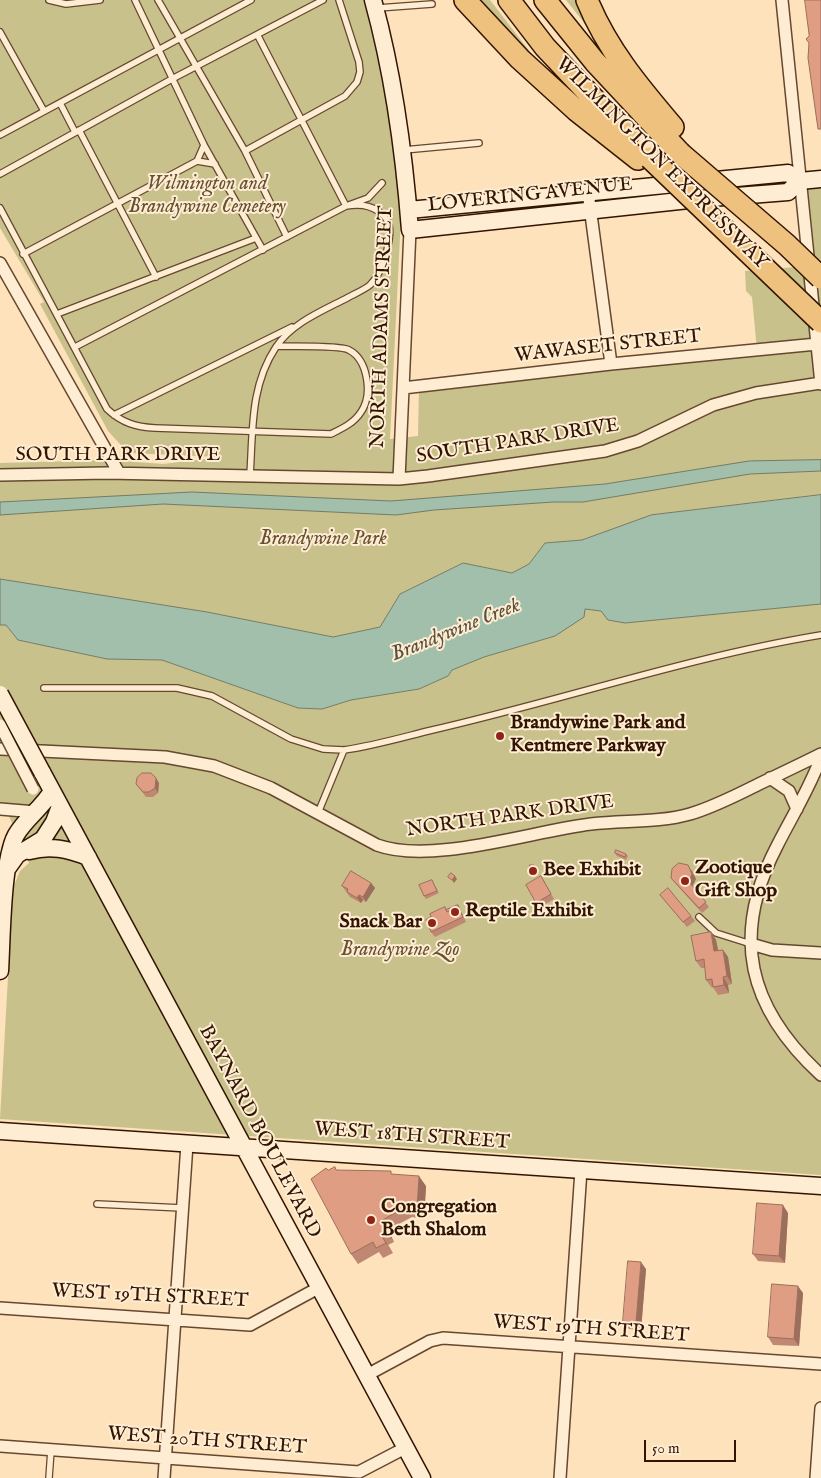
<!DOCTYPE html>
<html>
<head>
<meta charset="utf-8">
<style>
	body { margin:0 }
	#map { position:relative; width:821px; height:1478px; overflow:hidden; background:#fde2bb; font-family:"IM FELL English",serif }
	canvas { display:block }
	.scale { position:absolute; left:644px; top:1440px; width:92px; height:22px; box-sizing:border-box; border:2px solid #321500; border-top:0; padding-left:6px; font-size:15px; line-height:18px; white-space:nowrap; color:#321500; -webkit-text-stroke:4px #feecd3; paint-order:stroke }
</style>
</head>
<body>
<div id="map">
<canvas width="821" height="1478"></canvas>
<div class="scale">50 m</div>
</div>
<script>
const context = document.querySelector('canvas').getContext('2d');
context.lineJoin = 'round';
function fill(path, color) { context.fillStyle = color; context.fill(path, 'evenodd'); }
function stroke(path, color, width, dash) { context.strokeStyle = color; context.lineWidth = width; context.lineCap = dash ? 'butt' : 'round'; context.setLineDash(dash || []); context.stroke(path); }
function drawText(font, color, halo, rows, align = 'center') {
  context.font = font + ' "IM FELL English",serif'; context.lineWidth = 4; context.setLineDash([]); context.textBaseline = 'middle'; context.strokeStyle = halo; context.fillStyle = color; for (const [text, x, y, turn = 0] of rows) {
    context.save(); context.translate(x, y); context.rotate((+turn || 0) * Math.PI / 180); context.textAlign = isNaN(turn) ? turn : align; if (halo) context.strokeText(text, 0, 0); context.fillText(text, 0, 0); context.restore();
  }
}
fill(new Path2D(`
	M0 0H371L403 175 390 439 418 436 419 387 757 350 752 297 746 291 745 271 809 266 800 181 821 179V495L651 515 582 540 545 543 529 564 512 573 463 563 400 594 380 627 333 637 207 612 0 579V463L110 460 163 464 221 457 128 453 108 431 40 304 44 302 0 228Z
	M475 0H490L541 66Z
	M566 0H580L590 30Z
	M821 604V1175L0 1119 13 888 20 871 29 863 3 802H0V625H6L18 640 107 659 162 660 298 708 322 709 351 700 419 689 448 676 452 670 484 657 555 636 585 609 601 611 625 623Z`), '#c8c18b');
const water = new Path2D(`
	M821 460V471L750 474 583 502H554L434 510 396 515 163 504 0 515V502L192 492 391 501 605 484 749 461Z
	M821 495V604L625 623 608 620 601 611 585 609 584 617 555 636 484 657 452 670 448 676 419 689 351 700 322 709 298 708 162 660 107 659 18 640 6 625H0V579L207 612 333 637 380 627 400 594 463 563 512 573 529 564 545 543 582 540 651 515Z`);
fill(water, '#a1bfaa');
stroke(water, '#757b66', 1);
const lane = new Path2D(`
	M49 0 66 4 100 0
	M135 0 204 145 263 250
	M158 0 245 151 287 237
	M378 8 432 4
	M0 32 44 111
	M258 36 346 206 368 198 382 183
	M60 103 75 132
	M79 130 156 277
	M0 135 251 0
	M204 145 197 161 215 164
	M404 150 479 143
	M245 151 345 96 357 82 360 72 359 62 339 0
	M0 174 172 79 323 0
	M0 208 107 409C122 423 136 427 155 428L331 434C343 428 354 423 361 412 373 395 368 360 349 350 340 345 290 347 277 346
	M23 254 197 161
	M57 314 256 238
	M75 347 346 206C357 204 368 204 378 211 389 218 391 227 389 240 387 255 381 274 370 285 364 290 354 294 347 298 322 311 292 323 276 347 250 386 253 431 250 475
	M114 415 292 327
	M44 688H177L212 696 291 739 323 749 344 750C372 746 400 738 428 731 560 701 688 657 821 635
	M318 813 344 750
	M699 917 716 933 751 944
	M97 1204 182 1208
	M49 1478 51 1450`);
const street = new Path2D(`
	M782 0 821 384
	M588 192 611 364
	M0 263 119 473
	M403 388 611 364 817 344
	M0 475 107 473 399 479 428 476 605 451 638 441 713 405 756 393 821 383
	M399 479 410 230
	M0 749 165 757 214 766 271 788 377 845C431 865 532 831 591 824 624 820 658 823 690 814 714 807 737 795 759 784 780 774 801 764 821 754
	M821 757C810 788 792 816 777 846 730 936 748 1008 821 1075
	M770 778 789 791 797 809
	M0 809 36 812
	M751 944 772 950 821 953
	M0 1308 250 1325 320 1287
	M367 1375 430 1341 443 1338 821 1364
	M0 1446 359 1472 405 1448
	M164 1478 187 1144
	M560 1478 581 1170
	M816 1478 821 1408`);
const secondary = new Path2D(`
	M373 0C394 76 404 151 410 230L698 199 788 192 800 181 821 179
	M409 210 788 173 800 181
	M42 772 422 1478
	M29 851C50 845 68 849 88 857
	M7 869 17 855 43 839 54 822 60 806
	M0 971C2 939 2 860 16 835 25 819 42 808 52 791
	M0 1131 821 1186`);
const highway = new Path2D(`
	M465 0 520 59 576 110 638 159
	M509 0 545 47 628 135
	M545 0 595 62 680 153
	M587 0C607 49 639 87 673 127`);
stroke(lane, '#65482f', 8);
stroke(street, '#65482f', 14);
stroke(secondary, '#321500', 19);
stroke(highway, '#321500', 24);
stroke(lane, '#feecd3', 5.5);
stroke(street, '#feecd3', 11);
stroke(secondary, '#feecd3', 16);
stroke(highway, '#eec17e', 21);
const streetBridge = new Path2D(`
	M0 725 33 789`);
const secondaryBridge = new Path2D(`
	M0 694 42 772`);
const highwayBridge = new Path2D(`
	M680 153 787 245 821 278
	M650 158 821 322`);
stroke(streetBridge, '#65482f', 14, []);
stroke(secondaryBridge, '#321500', 19, []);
stroke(highwayBridge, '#321500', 24, []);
stroke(streetBridge, '#feecd3', 11);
stroke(secondaryBridge, '#feecd3', 16);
stroke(highwayBridge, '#eec17e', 21);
fill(new Path2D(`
	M159 783 158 793 153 797H146L136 784Z
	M615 853 626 854 628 856 626 860 617 856Z
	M692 870 696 879 692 886 709 907 702 913 675 883 671 878Z
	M432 880 439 893 426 899 424 896Z
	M544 881 554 899 539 908 536 903Z
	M371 883 375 888 366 902 363 900 361 903 350 897 342 886Z
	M660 895 691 916 695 921 687 927Z
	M459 907 466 922 435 937 431 932 446 910Z
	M711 932 716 940 718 950H723L728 957 732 984 728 985 729 993 718 995 713 987 712 988 706 980 705 968H701L696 961Z
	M328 1170 393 1174 426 1186 424 1219 412 1217 388 1230 394 1242 388 1245 393 1253 383 1258 379 1252 358 1264 351 1254Z
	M788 1213 785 1263 758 1261 753 1254Z
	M646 1269 641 1330 629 1329 623 1322Z
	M803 1293 799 1346 773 1345 768 1337Z`), '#c08872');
fill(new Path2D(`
	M156 778 159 783 158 793 155 788Z
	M534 865 536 868 534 874 532 871Z
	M688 865 696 879 692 887 689 882Z
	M455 876 457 879 454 883 452 880Z
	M371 883 375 888 366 902 363 897Z
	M359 895 363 900 361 903 357 898Z
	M711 932 716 940 720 959 714 951Z
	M723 950 728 957 732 984 727 976Z
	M723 977 728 985 729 993 724 985Z
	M419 1176 426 1186 424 1219 417 1209Z
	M783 1205 788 1213 785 1263 779 1256Z
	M381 1221 388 1230 394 1242 387 1232Z
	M381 1235 388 1245 393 1253 386 1243Z
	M641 1262 646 1269 641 1330 636 1323Z
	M798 1286 803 1293 799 1346 794 1339Z`), '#9c6f5c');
const building = new Path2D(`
	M805 0H821V129H818L808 58 809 43 806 39 809 36Z
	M142 773H151L156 778 155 788 149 792H143L136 784 137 778Z
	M616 850 626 854 625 857 615 853Z
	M679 863 688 865 692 874 689 882 706 902 699 908 671 878 672 869Z
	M530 865H534L532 871H529Z
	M351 871 371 883 363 897 359 895 357 898 347 892 348 889 342 886Z
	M451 873 455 876 452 880 448 877Z
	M541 876 551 894 536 903 526 885Z
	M432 880 437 891 424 896 419 885Z
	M668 888 691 916 683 922 660 895Z
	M458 905 460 910 458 907 448 912 446 910Z
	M445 907 447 912 458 907 463 917 431 932 427 922 432 919 430 914Z
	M431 917 432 919 427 922 426 920Z
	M711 932 714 951 723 950 727 976 723 977 724 985 713 987 712 979 706 980 704 959 696 961 691 936Z
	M335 1167 336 1170 391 1171V1174L419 1176 417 1209 405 1207 381 1221 387 1232 381 1235 386 1243 376 1248 373 1242 351 1254 311 1179 326 1168 328 1170Z
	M757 1203 783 1205 779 1256 753 1254Z
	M628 1261 641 1262 636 1323 623 1322Z
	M772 1284 798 1286 794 1339 768 1337Z`);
fill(building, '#df9e84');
stroke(building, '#9c6f5c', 1);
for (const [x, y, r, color] of [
	[500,736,5,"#8f2418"],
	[533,871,5,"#8f2418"],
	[685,881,5,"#8f2418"],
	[455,912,5,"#8f2418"],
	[432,923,5,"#8f2418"],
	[371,1220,5,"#8f2418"]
]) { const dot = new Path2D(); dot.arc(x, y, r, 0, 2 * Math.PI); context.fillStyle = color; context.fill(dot); stroke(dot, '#feecd3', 2); }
drawText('20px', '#321500', '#feecd3', [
	["WILMINGTON EXPRESSWAY",661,164,45],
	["LOVERING AVENUE",530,196,-6],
	["NORTH ADAMS STREET",383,327,-88],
	["WAWASET STREET",608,347,-6],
	["SOUTH PARK DRIVE",518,442,-9],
	["SOUTH PARK DRIVE",118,456],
	["NORTH PARK DRIVE",510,817,-8],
	["BAYNARD BOULEVARD",259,1132,62],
	["WEST 18TH STREET",412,1137,4],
	["WEST 19TH STREET",150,1297,3],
	["WEST 19TH STREET",591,1330,4],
	["WEST 20TH STREET",207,1442,4]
]);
drawText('italic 20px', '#665131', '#feecd3', [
	["Wilmington and",207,185],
	["Brandywine Cemetery",207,208],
	["Brandywine Park",323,540],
	["Brandywine Zoo",400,951]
]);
drawText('bold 20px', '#321500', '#feecd3', [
	["Brandywine Park and",510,724],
	["Kentmere Parkway",510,747],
	["Zootique",695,869],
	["Gift Shop",695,892],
	["Bee Exhibit",543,871],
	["Reptile Exhibit",465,912],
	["Snack Bar",422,923,"right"],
	["Congregation",381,1208],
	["Beth Shalom",381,1231]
], 'left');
drawText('italic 21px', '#59503c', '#feecd3', [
	["Brandywine Creek",456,631,-22]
]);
</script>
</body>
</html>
